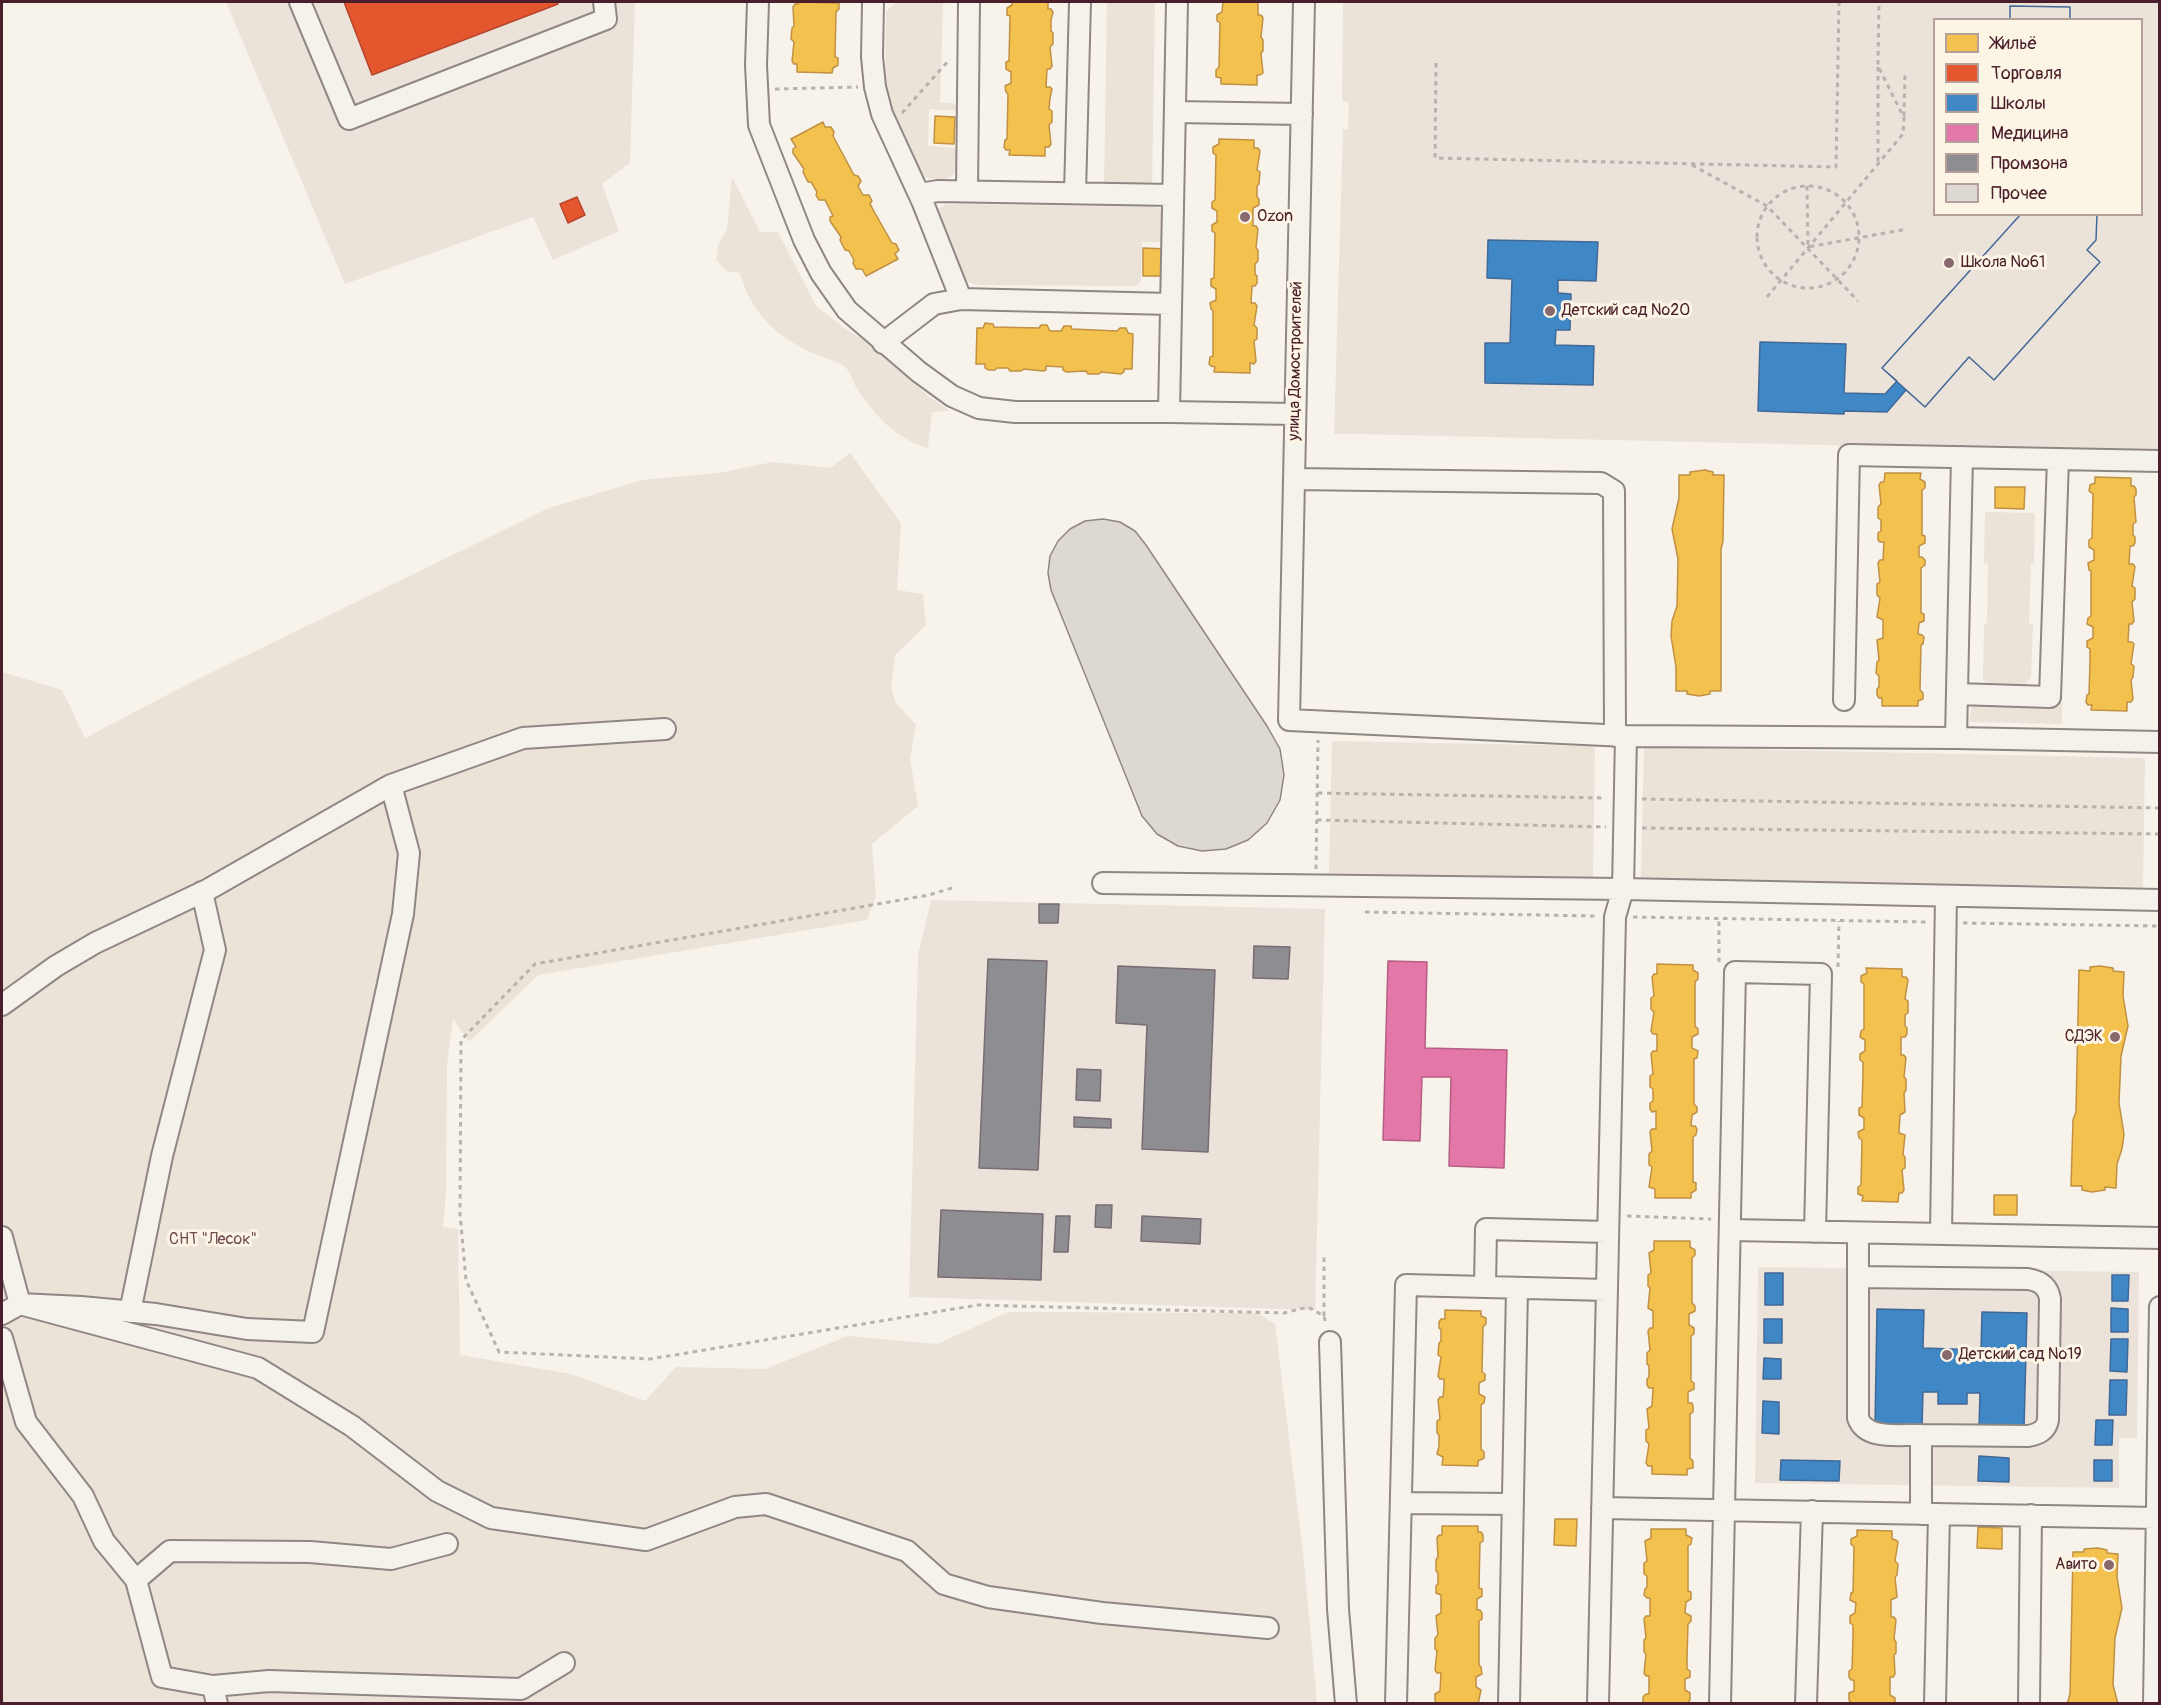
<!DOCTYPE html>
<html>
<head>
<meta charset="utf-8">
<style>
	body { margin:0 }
	#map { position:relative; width:2161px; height:1705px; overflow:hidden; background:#f7f3ea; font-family:Pangolin,sans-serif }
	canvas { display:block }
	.frame { position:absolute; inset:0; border:3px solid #4a1f2b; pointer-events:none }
	.legend { position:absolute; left:1933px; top:18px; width:210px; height:198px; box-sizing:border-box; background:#fcf5e5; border:2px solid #b59f9b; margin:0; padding:8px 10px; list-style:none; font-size:18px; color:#4a1f2b }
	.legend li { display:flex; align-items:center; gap:12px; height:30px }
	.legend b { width:30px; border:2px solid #b59f9b }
</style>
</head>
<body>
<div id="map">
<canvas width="2161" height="1705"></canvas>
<div class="frame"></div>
<ul class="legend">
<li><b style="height:16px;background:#f2c14e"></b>Жильё</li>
<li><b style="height:16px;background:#e4572e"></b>Торговля</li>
<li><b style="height:16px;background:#3f88c5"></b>Школы</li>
<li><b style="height:16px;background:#e377a8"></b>Медицина</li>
<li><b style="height:16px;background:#8d8d92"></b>Промзона</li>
<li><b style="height:16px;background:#ddd8d2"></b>Прочее</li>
</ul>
</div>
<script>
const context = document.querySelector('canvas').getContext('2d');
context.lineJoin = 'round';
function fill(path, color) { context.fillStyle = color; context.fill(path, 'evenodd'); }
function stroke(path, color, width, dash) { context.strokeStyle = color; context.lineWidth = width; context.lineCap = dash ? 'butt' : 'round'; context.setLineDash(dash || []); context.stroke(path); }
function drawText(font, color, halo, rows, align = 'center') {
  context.font = font + ' Pangolin,sans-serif'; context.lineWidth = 6; context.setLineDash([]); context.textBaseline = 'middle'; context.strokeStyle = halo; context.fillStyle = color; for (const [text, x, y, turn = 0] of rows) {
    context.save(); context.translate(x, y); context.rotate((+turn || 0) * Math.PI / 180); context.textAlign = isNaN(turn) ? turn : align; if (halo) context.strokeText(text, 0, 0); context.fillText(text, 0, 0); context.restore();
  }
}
fill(new Path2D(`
	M226 2H635L630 163 602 184 619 231 553 260 533 217 345 284Z
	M1370 2H2159L2158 453 1359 434ZM1934 20H2142V214H1934Z
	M2 672 62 690 85 738 2 793Z
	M931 900 1325 909 1315 1310 909 1297 918 955Z
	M1758 1267 2139 1272 2137 1438H2119V1488L1755 1483Z`), '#ebe3d9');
fill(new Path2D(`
	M897 2H943L940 103H954L958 111 929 109 928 146 957 148C957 155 959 166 955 172 948 183 927 180 919 174L885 101 886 11Z
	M1107 2H1155L1152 190 1104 189Z
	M1343 2H1370L1359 434H1334L1343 129H1348L1349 102 1342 101Z
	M1578 6 1756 10 1754 124 1576 120Z
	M732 177 760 232H778L816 306 846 329 869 343 928 396 950 411 932 412 928 448C896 439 874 415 856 387 853 381 850 371 845 367 838 361 824 358 815 354 777 337 751 314 740 273L726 271 716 260 718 245 727 230Z
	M949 204 1156 207 1164 212 1169 242H1142L1141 281 1136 286 975 285 965 280 936 218V211L944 205Z
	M850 453 901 523 897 590 923 594 926 625 895 655 891 687 896 703 916 725 910 759 918 806 872 844 876 896 867 920 538 975 469 1042 453 1019 447 1065 446 1192 443 1227 458 1229 460 1355 571 1374 645 1401 676 1367 765 1369 848 1336 937 1344 1008 1312 1257 1313 1275 1324 1303 1552 1317 1703 2 1704V793L85 738 194 681 549 508 642 480 719 473 773 462 830 468Z
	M1985 512 2035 513 2034 564H2031L2029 624H2033L2031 675 2030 679 2025 684 1991 683 1986 682 1983 679 1984 624 1987 623 1988 564 1984 563Z
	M1982 700 2062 703V724L1969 722 1972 704Z
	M1332 741 1595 746 1593 878 1329 874Z
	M1644 747 2145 758 2143 887 1641 879Z`), '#ebe2d8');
const homes = new Path2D(`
	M798 2 839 3V9L836 12 835 57 838 58V65L833 68 832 73 797 72V64H794L792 61 794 42 791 39 792 28 794 26 793 7 795 4H798Z
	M1012 2H1048V9H1051L1053 12 1051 20V31L1053 33V44L1050 47 1052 66 1050 69H1047L1046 87H1050L1052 89 1050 98 1049 109 1052 111V122L1049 125 1051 144 1049 147H1045V156L1009 155 1010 150H1006L1004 147 1005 140 1007 139 1008 94 1006 92 1005 86 1011 83V72L1006 69V62L1009 61 1010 16 1007 15V8L1012 5Z
	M1223 2H1258V15H1261L1263 18 1261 37 1263 40V51L1261 53 1263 73 1260 75H1257V85L1221 84V78L1216 77V70L1219 67 1220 23 1217 21V15L1222 12Z
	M935 116 955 117 954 144 934 143Z
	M823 122 825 127H831L834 132 833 136 854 175 858 176 861 181 858 186 863 195H869L872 201 870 204 876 215 892 243 896 244 899 250 895 254 898 259 866 276 862 269H856L853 263 854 260 849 251 845 250 840 240 841 237 830 221V217L833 216 825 200H819L816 195 817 192 811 182H808L803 172 804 169 793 153V149L796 147 791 139Z
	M1219 139 1254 140V148H1258L1260 151 1257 170 1260 172 1259 184 1257 186V197L1259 199V205L1253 208V226H1256L1258 229 1256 248 1258 250V261L1255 264V274L1257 276V283L1255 286H1252L1251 303H1255L1257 306 1254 325 1257 328V339L1254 341 1256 361 1254 364 1250 363V373L1214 372 1215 367 1211 366 1209 364 1210 357 1213 356V311L1211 309 1210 303 1216 300V289L1211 286V279L1214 278 1215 233 1212 231V225L1217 222V211L1212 208V202L1215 200 1216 155 1213 153V147L1219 144Z
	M1143 248 1167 249V276H1143Z
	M985 323 993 324 994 327 1039 328 1041 325H1047L1050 331H1061L1064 326H1071L1072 329 1117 331 1120 328H1126L1128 333 1133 334 1132 369H1124V372L1121 374 1101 372 1099 374H1088L1086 371 1066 372 1063 370V367L1046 366V370L1043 371 1024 369 1021 371H1010L1008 368H997L995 370H988L985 368V364H976L977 328H983Z
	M1705 470 1713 472V475H1724L1723 541 1721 549V691H1710V694L1699 696 1687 694V691H1676V667L1671 636 1672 621 1677 606 1678 559 1672 529 1679 498V475H1690V472Z
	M1885 473H1921L1920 479 1925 482V488L1922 490V535L1925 536V543L1919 546V557H1922L1925 560V565L1921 568V613L1924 614V621L1919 623 1918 634 1922 635 1924 637 1923 644 1921 645 1920 690 1923 693V699L1918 701V706H1882V698H1879L1877 695V689L1879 687V676L1876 673 1877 662 1879 660 1877 640 1883 638V620L1877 617 1880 598 1877 595V584L1880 582 1878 563 1880 560H1883L1884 542H1880L1878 540V533L1881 531V520L1878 518V507L1881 504 1879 485 1881 482H1884Z
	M2095 477 2131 478V486H2134L2136 489V495L2134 497 2136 522 2133 524V535L2135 537V543L2133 546H2130L2129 564H2133L2135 567 2132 586 2135 588V599L2132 602 2134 621 2132 624H2129L2128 642H2132L2134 644 2131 664 2134 666 2133 677 2131 680 2133 699 2131 702H2127V711L2091 710 2092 705H2088L2086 702 2087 695 2089 694 2090 661V649L2087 647V641L2093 638V627L2087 624 2088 618 2091 616V571L2089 570 2088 563 2094 560V550L2089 547V540L2092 538 2093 494 2089 491 2090 485 2095 483Z
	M1995 487H2025L2024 509 1995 508Z
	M1657 964 1693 965V970L1698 973V979L1695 982V1026L1698 1029V1034L1692 1037V1048L1698 1051 1697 1058 1694 1059V1104L1697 1107V1112L1692 1115 1691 1126H1695L1697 1129 1696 1135 1693 1137V1182L1696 1183V1190L1691 1193V1198H1655V1189L1649 1187 1652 1167 1649 1165V1154L1652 1151 1650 1132 1652 1129H1656V1111L1652 1112 1650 1109V1103L1653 1101V1089L1650 1087V1076L1653 1074 1651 1054 1653 1051H1657V1034H1653L1651 1031 1654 1012 1651 1009V998L1654 996 1652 977 1654 974H1657Z
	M2100 966 2113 968V971L2124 972 2123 996 2128 1026 2121 1056 2119 1103 2124 1134 2122 1149 2117 1164 2116 1188 2105 1187V1190L2092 1192 2082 1190V1186H2071L2073 1120 2076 1112 2079 970 2090 971V967Z
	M1866 968 1902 969V977H1906L1908 980 1905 999 1908 1001V1013L1905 1015V1026L1907 1028V1034L1905 1037H1901V1055H1904L1906 1058 1904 1077 1906 1079V1090L1904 1093 1905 1112 1900 1115 1899 1133 1905 1135 1903 1155 1905 1157V1168L1902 1170 1904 1190 1902 1193H1899L1898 1202 1862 1201 1863 1196 1858 1194V1187L1861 1185 1862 1140 1859 1138 1858 1132 1864 1129V1118L1859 1115V1108L1862 1107 1863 1074V1062L1860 1060V1054L1865 1051V1040L1860 1037 1861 1031 1864 1029V984L1861 982V976L1867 973Z
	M1994 1195H2017V1215H1994Z
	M1654 1241H1690V1247L1695 1250V1255L1692 1258V1303L1695 1306V1311L1689 1314V1325L1694 1328V1334L1691 1336V1381L1694 1383V1389L1688 1392V1403H1692L1693 1406V1412L1690 1414V1458L1693 1461V1468L1687 1469V1475L1652 1474V1466H1648L1646 1463 1649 1444 1646 1441V1430L1649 1428 1647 1409 1652 1406 1653 1388H1649L1647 1385V1379L1649 1377V1366L1647 1364V1353L1650 1350 1648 1331 1650 1328H1653V1311L1648 1308 1650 1288 1648 1286V1275L1651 1273 1649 1253 1654 1250Z
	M1445 1310 1481 1311V1316L1486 1318V1324L1483 1327 1482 1372 1485 1374V1380L1479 1383V1394L1485 1397 1484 1403 1481 1405V1449L1484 1452V1458L1478 1461V1466L1442 1465 1443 1457 1437 1454 1439 1446V1435L1437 1433V1421L1440 1419 1438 1400 1440 1397H1443L1444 1387V1379H1440L1438 1376 1441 1357 1438 1355 1439 1343 1441 1341V1330L1439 1328V1322L1441 1319H1445Z
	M1555 1519H1577L1576 1546 1554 1545Z
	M1442 1526H1478V1532H1481L1483 1535V1541L1480 1543 1479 1588 1482 1589V1596L1477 1599V1610H1480L1482 1613V1619L1479 1621V1665L1481 1667 1482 1674 1476 1677V1687L1481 1690 1478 1704H1437L1435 1700V1694L1440 1691 1441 1673H1437L1435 1670 1437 1651 1435 1649V1638L1438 1635 1436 1616 1441 1613V1595L1436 1593V1586L1438 1584V1573L1436 1571V1560L1438 1557 1437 1538 1439 1535H1442Z
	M1978 1527 2002 1528V1549L1977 1548Z
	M1651 1529H1686V1535L1692 1538 1691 1544 1688 1546V1591L1691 1592V1599L1686 1602 1685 1613 1691 1616V1621L1688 1624 1687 1657V1669L1690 1671V1677L1685 1679V1690L1690 1693V1700L1687 1704 1643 1703V1697L1646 1694H1649V1676H1646L1644 1673 1646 1654 1644 1652V1640L1646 1638 1644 1619 1646 1616H1650V1598H1647L1644 1595 1645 1589 1647 1587V1576L1644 1574V1563L1647 1561 1645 1541 1651 1538Z
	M1857 1530 1892 1531V1539L1896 1540 1898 1542 1895 1561 1898 1564 1897 1575 1895 1577 1897 1597 1891 1600V1617H1894L1896 1620 1894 1639 1896 1642V1653L1894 1655 1895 1674 1893 1677H1890V1695L1895 1698V1704H1852L1849 1700V1693L1854 1691V1680H1851L1849 1677V1671L1852 1669 1853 1637V1625L1850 1623V1616L1855 1613 1856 1603 1850 1600 1851 1593 1853 1592 1854 1547 1851 1544V1539L1857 1536Z
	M2098 1548 2107 1550V1553L2118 1554 2117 1577 2122 1608 2115 1638 2113 1685 2118 1704H2067L2070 1694 2073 1552H2084V1549Z`);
fill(homes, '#f2c14e');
stroke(homes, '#c09044', 1.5);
const shops = new Path2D(`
	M344 2H557L558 4 372 75Z
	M577 197 585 215 568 223 560 204Z`);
fill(shops, '#e4572e');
stroke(shops, '#b6462d', 1.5);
const schools = new Path2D(`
	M2010 6 2070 7V20H2010Z
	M2010 6 2070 7V20H2010Z
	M2021 214H2097L2096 240 2087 250 2100 262 1994 380 1969 357 1925 407 1882 368Z
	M2021 214H2097L2096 240 2087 250 2100 262 1994 380 1969 357 1925 407 1906 390 1887 412 1844 411V414L1758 411 1760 342 1846 344 1844 393 1885 394 1897 381 1882 368Z
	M1488 240 1598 242 1596 281 1558 280V293L1571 294 1570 330H1556L1555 345 1594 346 1593 385 1485 383V343H1510L1512 279 1487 278Z
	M1765 1273H1783V1305H1765Z
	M2112 1275H2129L2128 1301H2112Z
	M2111 1308 2128 1309V1332H2111Z
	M1877 1309 1924 1310 1923 1348 1981 1350 1982 1312 2027 1313 2024 1429 1979 1428 1980 1393H1967V1404H1938V1392H1923L1922 1427 1875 1426Z
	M1764 1319H1782V1343H1764Z
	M2111 1339H2128L2127 1372 2110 1371Z
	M1764 1358 1781 1359V1379H1763Z
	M2110 1380H2127L2126 1415H2109Z
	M1763 1401 1779 1402V1434L1762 1433Z
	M2096 1420H2113L2112 1445H2095Z
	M1979 1456 2009 1458V1482L1978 1481Z
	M1781 1460 1840 1461 1839 1481 1780 1480Z
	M2094 1460H2112V1481H2094Z`);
fill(schools, '#3f88c5');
stroke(schools, '#426897', 1.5);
const health = new Path2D(`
	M1388 961 1427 962 1425 1048 1507 1050 1504 1168 1449 1166 1451 1077H1422L1420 1141 1383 1140Z`);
fill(health, '#e377a8');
stroke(health, '#b55d82', 1.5);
const industry = new Path2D(`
	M1039 904H1059L1058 923H1039Z
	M1254 946 1290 947 1288 979 1253 978Z
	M988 959 1047 961 1038 1170 979 1168Z
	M1118 966 1215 970 1208 1152 1142 1149 1147 1025 1116 1023Z
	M1077 1069 1101 1070 1100 1101 1076 1100Z
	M1074 1117 1111 1119V1128L1074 1127Z
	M1096 1205H1112L1111 1228 1095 1227Z
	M941 1210 1043 1214 1041 1280 938 1277Z
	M1056 1216H1070L1068 1252H1054Z
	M1142 1216 1201 1219 1200 1244 1141 1241Z`);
fill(industry, '#8d8d92');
stroke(industry, '#796c73', 1.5);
const building = new Path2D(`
	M1103 519 1120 522 1135 531 1146 545 1267 726 1280 749 1284 775 1280 800 1267 823 1248 840 1226 849 1202 851 1178 846 1157 834 1142 816 1051 590 1048 573 1050 556 1058 541 1070 529 1085 521Z`);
fill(building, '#ddd8d2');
stroke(building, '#908684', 1.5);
const minor = new Path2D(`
	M300 2 349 119 606 19 604 2
	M758 2 756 65 759 125 804 240 821 273 847 310 919 372 952 396 979 408 1015 412H1169
	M873 2 872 57 875 87 882 114 923 203 961 299
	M1177 2 1169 412 1295 414
	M1304 2 1289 720 1626 736 1956 738 2160 742
	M1175 112 1302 114
	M967 191 969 2
	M1075 193 1080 2
	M919 194 938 191 1173 195
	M883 343 934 304 961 299 1171 304
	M1294 479 1601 483 1614 491 1615 736
	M1957 694 2050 697 2058 459
	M1844 700 1849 455 2160 461
	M1956 738 1962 457
	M1103 883 1623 889 2160 900
	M2 1005 56 966 95 943 209 889 391 785 523 738 665 729
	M1730 1230 2160 1238
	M1858 1233V1418C1866 1441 1901 1434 1921 1435V1514
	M1941 1234 1946 896
	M2 1237 20 1304
	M1858 1277 2028 1279C2040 1281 2048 1286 2050 1299L2048 1420C2046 1431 2038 1434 2028 1436L1921 1435
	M1485 1287 1486 1229 1608 1232
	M20 1304 258 1368 352 1426 437 1491 491 1518 646 1540 735 1507 766 1504 907 1551 944 1584 988 1597 1102 1613 1268 1628
	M130 1312 162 1156 215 950 202 892
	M2 1314 20 1304 81 1307 156 1314 247 1329 313 1332 403 914 409 853 391 785
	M2 1338 26 1422 83 1496 104 1541 136 1580 162 1677 213 1686 217 1704
	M1330 1342 1338 1609 1346 1704
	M1401 1503 1513 1504
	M1602 1508 2156 1518
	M136 1580 170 1551 310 1552 391 1559 447 1544
	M213 1686 269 1681 521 1689 564 1663
	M1396 1704 1406 1285 1607 1290
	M1509 1704 1517 1288
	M1598 1704 1615 917 1623 889 1626 736
	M1720 1704 1735 972 1821 974 1815 1232
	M1806 1704 1812 1511
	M1935 1704 1939 1514
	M2029 1704 2031 1515
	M2154 1704 2160 1307`);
stroke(minor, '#908684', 24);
stroke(new Path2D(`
	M1436 63 1435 158 1836 167 1839 2
	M1878 67V163
	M775 89 858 87
	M902 113 950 59
	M1904 116 1905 73
	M1692 165 1767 206 1858 301
	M1807 186 1808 247 1907 229
	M1757 237a51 51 0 1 1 102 0a51 51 0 1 1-102 0Z
	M1767 297 1903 134 1904 118 1878 66 1879 2
	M1318 793 1606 798
	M1642 799 2160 808
	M1317 820 1606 827
	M1642 828 2160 834
	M1316 869 1318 740
	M952 888 929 895 535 964 461 1040 460 1214 466 1280 499 1352 650 1359 978 1305 1284 1313 1308 1307 1324 1316 1326 1325
	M1365 912 1597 916
	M1633 917 1927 922
	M1963 923 2160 926
	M1719 962V919
	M1838 967 1839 921
	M1627 1216 1711 1219
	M1324 1316V1256`), '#b8b1ae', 3, [4.5, 4.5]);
stroke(minor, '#f5f2ec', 20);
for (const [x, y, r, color] of [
	[1245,217,6,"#87696e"],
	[1949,263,6,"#87696e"],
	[1550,311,6,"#87696e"],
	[2115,1037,6,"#87696e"],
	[1947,1355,6,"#87696e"],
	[2109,1565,6,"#87696e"]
]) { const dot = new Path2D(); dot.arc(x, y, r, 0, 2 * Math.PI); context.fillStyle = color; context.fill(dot); stroke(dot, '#fcf5e5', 2); }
drawText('16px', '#4a1f2b', '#fcf5e5', [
	["Ozon",1257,217],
	["Школа №61",1961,263],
	["Детский сад №20",1562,311],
	["СДЭК",2103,1037,"right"],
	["Детский сад №19",1959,1355],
	["Авито",2097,1565,"right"]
], 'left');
drawText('16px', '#4a1f2b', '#fcf5e5', [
	["улица Домостроителей",1296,361,-89]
]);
drawText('16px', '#704c53', '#fcf5e5', [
	["СНТ \"Лесок\"",213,1240]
]);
</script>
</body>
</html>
